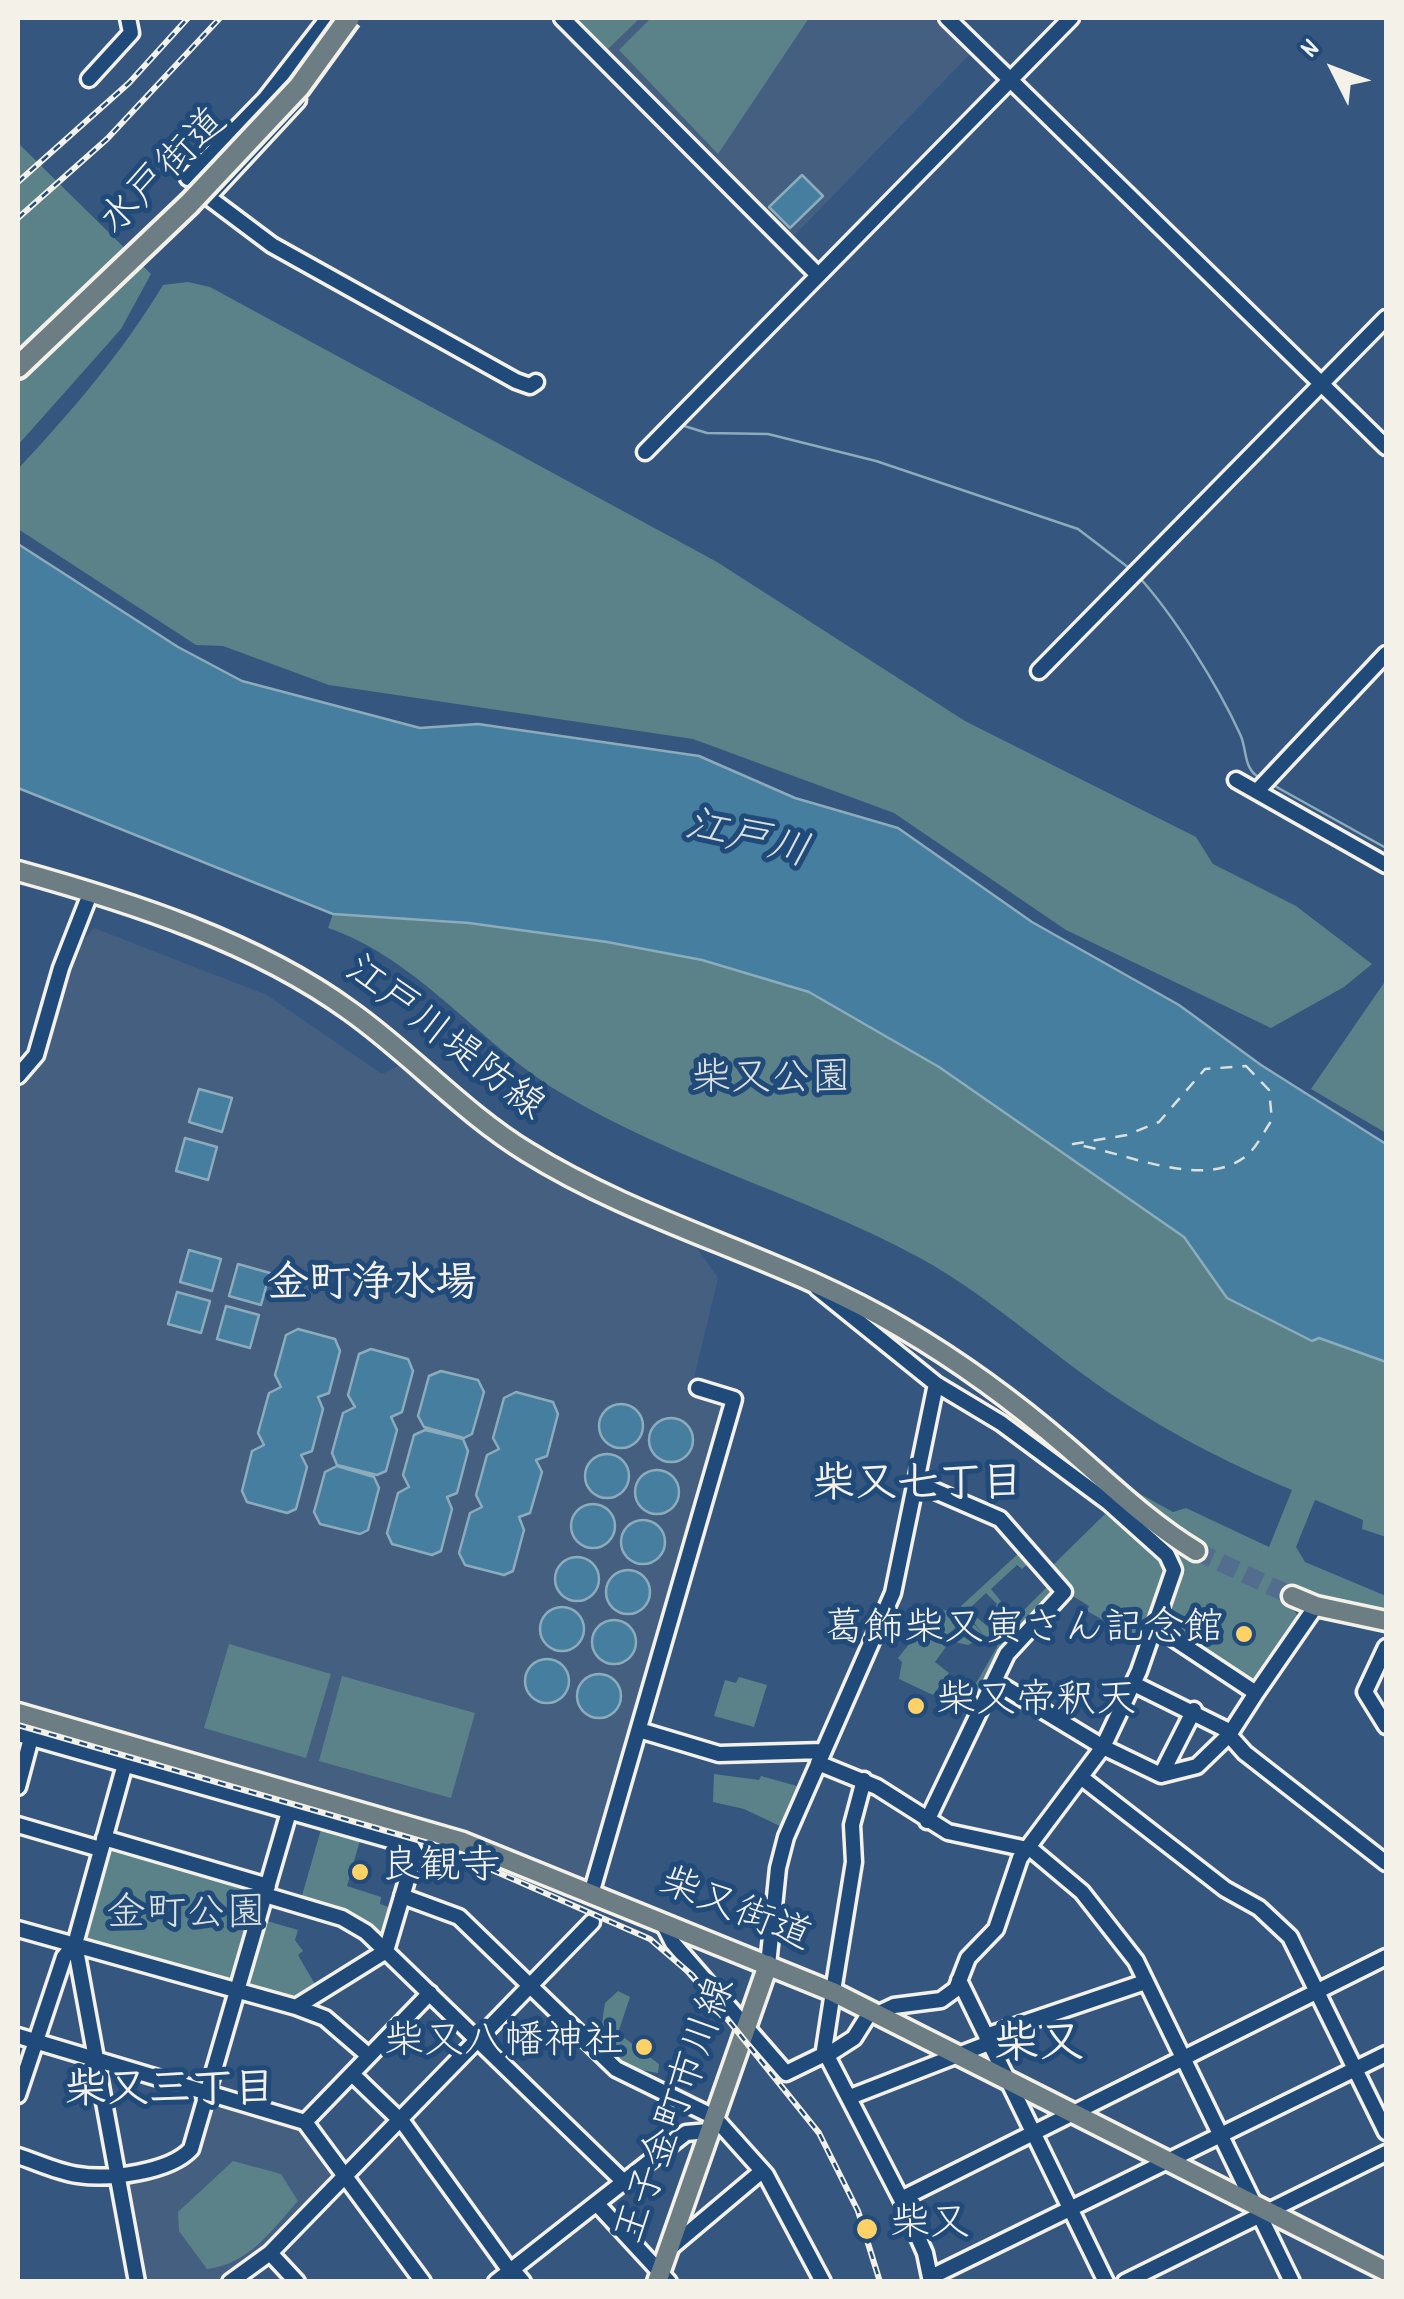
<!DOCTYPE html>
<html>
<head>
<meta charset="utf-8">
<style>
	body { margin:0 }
	#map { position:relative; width:1404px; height:2299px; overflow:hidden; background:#35567e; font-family:Dekko,sans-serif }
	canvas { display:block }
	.frame { position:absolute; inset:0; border:20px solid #f4f1e8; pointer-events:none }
	.north { position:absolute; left:1284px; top:20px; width:100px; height:100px; -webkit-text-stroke:8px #1f4a7a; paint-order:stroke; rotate:312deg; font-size:28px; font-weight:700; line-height:40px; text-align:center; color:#f4f1e8 }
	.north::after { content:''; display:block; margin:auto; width:35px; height:45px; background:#f4f1e8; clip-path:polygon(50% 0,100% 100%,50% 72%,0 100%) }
</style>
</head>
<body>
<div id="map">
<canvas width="1404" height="2299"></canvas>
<div class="frame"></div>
<div class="north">N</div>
</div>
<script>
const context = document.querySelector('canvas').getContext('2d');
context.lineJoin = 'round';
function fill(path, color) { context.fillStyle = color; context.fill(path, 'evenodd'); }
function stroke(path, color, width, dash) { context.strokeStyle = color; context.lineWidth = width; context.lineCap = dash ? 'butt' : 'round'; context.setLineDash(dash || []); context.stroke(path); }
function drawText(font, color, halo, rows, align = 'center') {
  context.font = font + ' Dekko,"Klee One",sans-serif'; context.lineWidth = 10; context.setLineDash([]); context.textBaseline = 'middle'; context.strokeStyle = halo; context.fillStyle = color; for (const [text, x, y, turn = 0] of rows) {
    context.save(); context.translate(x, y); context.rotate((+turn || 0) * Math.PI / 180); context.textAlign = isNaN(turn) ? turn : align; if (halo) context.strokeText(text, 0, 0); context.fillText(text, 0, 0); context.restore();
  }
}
fill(new Path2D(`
	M572 18H933L971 53 793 237Z
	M94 928 267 995 382 1074 398 1066 525 1163 697 1248 718 1278 691 1391 728 1402 590 1881 447 1827 18 1704V1087L42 1061 66 972 77 948Z
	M217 2101 302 2131 336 2172V2178L261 2251 219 2282 147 2281 128 2181 190 2159 200 2143 211 2104Z`), '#445f80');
fill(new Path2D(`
	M577 18H640L608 49Z
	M651 18H809L718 154 619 50Z
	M18 143 151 274 121 329 18 445Z
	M188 282 210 287 717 562 965 721 1196 837 1213 864 1296 906 1372 964 1344 987 1271 1028 1066 930 894 813 693 739 329 685 223 646 196 645 18 529V469C72 411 122 353 163 285Z
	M333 914 469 923 607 942 702 960 809 992 939 1067 1184 1237 1228 1298 1312 1341 1318 1337 1386 1362V1537L1362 1529 1363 1520 1315 1500 1296 1547 1305 1562 1386 1596V1615L1290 1602 1299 1619 1257 1681 1251 1680 1161 1620C1183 1578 1190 1570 1155 1534L1195 1558 1169 1526 1113 1479 1173 1512 1186 1508 1269 1547 1292 1490C1225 1462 1165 1431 1105 1390 1043 1347 987 1295 920 1258 804 1195 674 1161 561 1093 479 1044 419 959 328 928Z
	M1386 980V1133L1311 1089Z
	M1105 1514 1156 1555 1169 1578 1144 1637 1126 1633 1087 1611 1089 1606 1071 1595 1049 1569Z
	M1020 1552 1030 1562 1022 1569 1017 1565 991 1589 1004 1605 994 1617 991 1613 997 1604 986 1593 968 1610 998 1635 996 1645 984 1637 968 1645 950 1641 935 1662 949 1673 933 1695 899 1679 902 1662 898 1658 934 1613 959 1607 985 1637 961 1606Z
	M1049 1585 1056 1593 983 1695 971 1692 997 1647 1000 1634Z
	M229 1644 331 1674 306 1758 204 1728Z
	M342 1676 475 1713 451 1798 319 1761Z
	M739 1677 767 1685 754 1727 714 1716 725 1680 736 1683Z
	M714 1774 759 1780 761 1776 797 1786 780 1826 744 1809 713 1802Z
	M322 1826 361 1837 347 1886 381 1897 380 1904 394 1909 386 1937 345 1911 301 1899Z
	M118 1847 254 1885 260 1899 235 1980 228 1985 85 1938 109 1850Z
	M267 1921 298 1930 295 1940 303 1951 298 1955 316 1986 298 1997 248 1985Z
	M618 1991 630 1997 618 2033 659 2064 658 2073 622 2067 599 2043 605 2003Z
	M233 2161 281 2174 298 2201C271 2231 249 2264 207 2269L179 2231 178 2212Z`), '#5b8288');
const water = new Path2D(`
	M802 175 823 196 790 228 769 207Z
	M18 544 178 647 242 681 420 728 478 724 699 756 795 798 898 828 1032 922 1179 1005 1261 1065 1386 1144V1362L1319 1338 1312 1341 1227 1298 1184 1237 939 1067 809 992 702 960 607 942 469 923 333 914 18 788Z
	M199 1089 232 1098 222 1132 189 1122Z
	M185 1138 217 1147 208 1180 176 1171Z
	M189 1250 221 1259 212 1291 180 1282Z
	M238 1264 270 1273 261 1305 229 1296Z
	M177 1292 210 1301 201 1333 168 1324Z
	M226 1306 259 1315 250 1348 217 1339Z
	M298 1329 335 1339 340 1351 329 1393 318 1397 323 1409 312 1451 301 1455 307 1467 296 1509 287 1513 247 1502 242 1491 252 1451 264 1445 258 1433 269 1393 281 1387 275 1375 286 1335Z
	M371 1349 408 1359 413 1371 402 1412 391 1417 397 1430 386 1471 377 1475 337 1465 332 1453 343 1413 355 1407 348 1395 359 1354Z
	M441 1371 478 1380 484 1392 472 1434 464 1438 424 1427 418 1416 429 1376Z
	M516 1392 553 1402 558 1414 547 1456 536 1460 542 1472 530 1513 519 1517 524 1530 513 1571 504 1575 465 1565 459 1553 470 1513 482 1507 476 1495 487 1455 499 1449 493 1438 504 1398Z
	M599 1426a22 22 0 1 1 44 0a22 22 0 1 1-44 0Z
	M649 1440a22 22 0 1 1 44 0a22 22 0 1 1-44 0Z
	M425 1430 463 1439 468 1451 457 1493 447 1497 452 1509 441 1551 432 1555 392 1544 387 1533 398 1493 409 1487 403 1475 414 1435Z
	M585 1476a22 22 0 1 1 44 0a22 22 0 1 1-44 0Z
	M337 1466 374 1477 379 1488 368 1530 360 1534 320 1524 314 1512 325 1472Z
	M635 1492a22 22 0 1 1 44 0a22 22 0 1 1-44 0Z
	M571 1526a22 22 0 1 1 44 0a22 22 0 1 1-44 0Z
	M621 1542a22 22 0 1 1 44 0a22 22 0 1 1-44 0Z
	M555 1579a22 22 0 1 1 44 0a22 22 0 1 1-44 0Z
	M606 1592a22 22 0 1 1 44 0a22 22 0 1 1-44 0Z
	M540 1629a22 22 0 1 1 44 0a22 22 0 1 1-44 0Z
	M592 1642a22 22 0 1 1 44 0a22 22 0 1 1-44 0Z
	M525 1681a22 22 0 1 1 44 0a22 22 0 1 1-44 0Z
	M577 1696a22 22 0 1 1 44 0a22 22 0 1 1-44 0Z`);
fill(water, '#467e9f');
stroke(water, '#8cacbc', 2.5);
stroke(new Path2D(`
	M681 425 707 433 768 434 876 461 1078 529 1129 568
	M1138 576C1174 615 1218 686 1240 734 1247 748 1243 766 1257 776
	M1273 785 1386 848`), '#8cacbc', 2.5);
stroke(new Path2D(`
	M1246 1066 1269 1090 1272 1120C1264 1131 1256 1149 1245 1157 1201 1190 1125 1152 1073 1144L1127 1135 1159 1122 1205 1069Z`), '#dae0dd', 2.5, [12, 10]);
stroke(new Path2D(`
	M1196 1551 1292 1596`), '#526d8e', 18, [18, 9]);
const minor = new Path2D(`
	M562 18 818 275
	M947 18 1386 447
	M89 79 131 33 128 18
	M298 100 208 197 272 245 516 381 530 386 536 382
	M188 178 265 99 328 18
	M645 452 1071 18
	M1039 671 1386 318
	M1236 780 1386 865
	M1257 791 1386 654
	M18 1076 36 1055 61 968 90 894
	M817 1288 936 1384 1001 1423 1109 1503 1167 1555 1174 1570 1139 1671 1103 1747 1020 1858 996 1929 968 1958 956 1989 941 2000 894 2006 877 2014
	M917 1483 1000 1519 1064 1592 1007 1654 927 1821
	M1153 1625 1256 1693 1316 1606
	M1386 1647 1365 1692 1386 1726
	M994 1681 1103 1747 1161 1775 1197 1766 1229 1735 1256 1693
	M1134 1684 1231 1732
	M639 1730 719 1754 823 1751
	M18 1734 411 1846 415 1853 386 1951 296 2007 18 1929
	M1229 1735 1245 1753 1386 1863
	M818 1763 877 1787 948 1832 1032 1850 1082 1892 1136 1961 1292 2282
	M125 1764 75 1944 137 2282
	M1161 1775 1194 1710
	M1082 1778 1225 1889 1259 1908 1290 1937 1386 2132
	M18 1787 31 1738
	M18 1825 100 1849
	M104 1838 268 1886
	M591 1894 734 1399 698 1388
	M265 1895 342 1918 366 1932 625 2183
	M402 1896 459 1917 616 2069 714 2117 766 2175 823 2282
	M663 1923 673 1943 786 2073 825 2054
	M768 1965 778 1868 786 1837 893 1593 936 1384
	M959 1980 1106 2282
	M834 1985 854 1862 852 1825 864 1780
	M832 1998 824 2050 901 2199 925 2253 931 2282
	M296 2007 325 2018 369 2056
	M18 2036 305 2122 423 2282
	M986 2036 1145 1982
	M826 2056 854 2038 871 2011
	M352 2074 404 2124 510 2271
	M18 2095 64 1957 75 1944
	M850 2097 989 2043
	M305 2122 430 1993
	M18 2156C37 2162 57 2172 78 2175 109 2180 170 2172 191 2149L289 1812
	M901 2199 1386 1957
	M598 2205 669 2282
	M668 2250 762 2171
	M270 2253 297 2282
	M512 2269 523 2282
	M931 2277 1386 2054
	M230 2282 270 2253 592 1922
	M496 2282 686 2133 709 2131
	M1125 2282 1386 2153`);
const major = new Path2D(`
	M18 871C130 902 255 942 350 1011 412 1055 462 1112 527 1152 644 1225 783 1257 902 1328 960 1362 1016 1403 1067 1447 1110 1484 1147 1521 1196 1551
	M1292 1596 1316 1606 1386 1621
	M18 1713 463 1842 833 1992 1386 2271
	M657 2282 768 1965`);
const highway = new Path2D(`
	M18 367 189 204`);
stroke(minor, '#f4f1e8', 21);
stroke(major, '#f4f1e8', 25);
stroke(highway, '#f4f1e8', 28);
stroke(minor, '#1f4a7a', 14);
stroke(major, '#6d7d84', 18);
stroke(highway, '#6d7d84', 20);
const rail = new Path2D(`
	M18 182 129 83 188 18
	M18 218 107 139 220 18
	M18 1725 435 1845 650 1939 692 1975 819 2133 858 2211 880 2282`);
stroke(rail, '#f4f1e8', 6);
stroke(rail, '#1f4a7a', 2.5, [8]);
const highwayBridge = new Path2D(`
	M189 204 299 87 349 18`);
stroke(highwayBridge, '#f4f1e8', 28, []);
stroke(highwayBridge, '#6d7d84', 20);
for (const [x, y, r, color] of [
	[1244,1634,10,"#ffd166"],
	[916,1706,10,"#ffd166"],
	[360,1872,10,"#ffd166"],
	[644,2047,10,"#ffd166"],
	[867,2229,12,"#ffd166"]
]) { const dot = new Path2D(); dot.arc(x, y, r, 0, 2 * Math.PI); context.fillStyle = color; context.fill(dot); stroke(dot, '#1f4a7a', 4); }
drawText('40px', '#f4f1e8', '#1f4a7a', [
	["水戸街道",167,175,-45],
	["江戸川堤防線",442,1042,38],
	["柴又街道",734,1914,22],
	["王子金町市川線",680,2112,-70]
]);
drawText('40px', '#dde0da', '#1f4a7a', [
	["柴又公園",771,1084],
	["金町公園",186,1919]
]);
drawText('40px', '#f4f1e8', '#1f4a7a', [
	["葛飾柴又寅さん記念館",1224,1634,"right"],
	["柴又帝釈天",936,1706],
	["良観寺",380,1872],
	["柴又八幡神社",624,2047,"right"],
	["柴又",890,2229]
], 'left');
drawText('italic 42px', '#dae0dd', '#1f4a7a', [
	["江戸川",746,844,14]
]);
drawText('bold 42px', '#f4f1e8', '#1f4a7a', [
	["金町浄水場",372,1289],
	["柴又七丁目",918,1489],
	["柴又三丁目",170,2095]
]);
drawText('bold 45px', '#f4f1e8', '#1f4a7a', [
	["柴又",1039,2050]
]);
</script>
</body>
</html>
